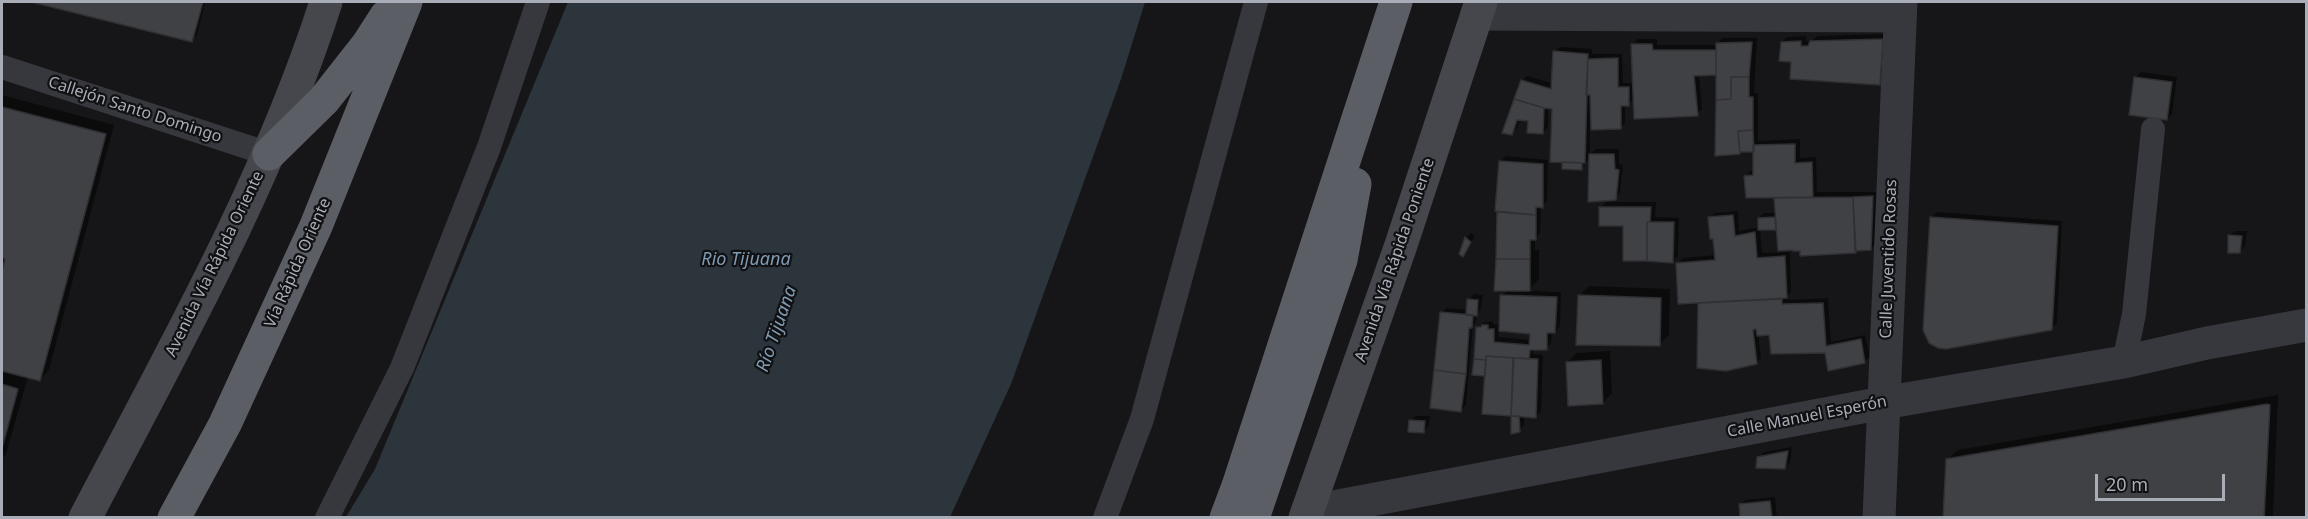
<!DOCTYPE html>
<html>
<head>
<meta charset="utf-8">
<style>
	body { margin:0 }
	#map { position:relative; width:2308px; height:519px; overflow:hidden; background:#161618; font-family:"Noto Sans",sans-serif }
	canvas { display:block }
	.frame { position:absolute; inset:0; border:3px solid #a8adb8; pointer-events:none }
	.scale { position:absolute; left:2095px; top:474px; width:130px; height:27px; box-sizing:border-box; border:3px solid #a8adb8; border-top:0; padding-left:8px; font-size:18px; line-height:21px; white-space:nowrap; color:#a8adb8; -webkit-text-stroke:4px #111113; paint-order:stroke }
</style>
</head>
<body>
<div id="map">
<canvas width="2308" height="519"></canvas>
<div class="frame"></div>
<div class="scale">20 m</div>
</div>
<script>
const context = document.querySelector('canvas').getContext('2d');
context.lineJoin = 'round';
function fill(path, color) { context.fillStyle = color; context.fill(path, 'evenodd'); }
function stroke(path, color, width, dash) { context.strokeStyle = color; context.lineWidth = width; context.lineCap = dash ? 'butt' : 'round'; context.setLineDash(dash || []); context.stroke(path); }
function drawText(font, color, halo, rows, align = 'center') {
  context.font = font + ' "Noto Sans",sans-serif'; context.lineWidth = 4.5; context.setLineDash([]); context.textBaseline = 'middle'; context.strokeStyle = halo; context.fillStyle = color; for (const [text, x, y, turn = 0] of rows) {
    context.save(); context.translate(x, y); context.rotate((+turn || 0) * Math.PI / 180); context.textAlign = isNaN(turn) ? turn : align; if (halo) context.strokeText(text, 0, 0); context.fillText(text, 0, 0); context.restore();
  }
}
fill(new Path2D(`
	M568 2H1145L1121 79 1011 384 950 517H346L375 469Z`), '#2c353c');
fill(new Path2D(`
	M38 2H205L197 35 191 40Z
	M1888 34 1885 79 1880 84 1793 60 1782 42 1787 37 1806 36V41L1811 42 1817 36Z
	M1722 38H1757L1754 93H1758V141L1800 139V158L1816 157 1817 192H1878L1876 244 1870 249 1857 250 1855 252 1801 250 1778 228 1760 229 1762 253 1790 252 1791 292 1787 296V300L1828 298 1831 342 1865 335 1870 357 1864 362 1771 333 1758 334 1761 358 1756 363 1698 367 1699 301 1678 263 1683 258 1716 255 1710 218 1715 213 1738 211 1739 231 1760 227 1759 218 1764 213H1776L1775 196 1745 177 1750 171H1755V150L1717 154V74H1699L1702 109 1697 114 1635 98 1628 104H1625V123L1620 128 1590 129V155L1596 149H1619V164L1623 165 1620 193 1615 198 1591 156 1581 168 1563 167 1554 107H1548V127L1543 132 1530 119H1520L1517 128 1512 133 1522 81 1527 76 1552 83 1554 52 1560 47 1592 49V54H1622L1623 83H1634L1633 45 1638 39H1657V45H1717Z
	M2141 72 2177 77 2172 114 2167 119 2131 114 2136 77Z
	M2 95 114 125 49 370 40 380 28 377 6 454 2 458Z
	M1506 156 1548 160 1547 201 1541 206 1540 233 1535 239V250H1539V279L1527 291 1561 292 1560 326 1555 332H1552L1551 343 1546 348H1534L1533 354 1543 355 1541 411 1536 416 1524 415V425L1519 431 1512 415 1486 375 1478 328 1483 323 1493 321V324L1501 325 1502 296 1509 289H1496L1500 162ZM1499 329 1531 332V340L1498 337Z
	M1606 202H1656L1655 217 1679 218 1678 256 1673 261 1601 207Z
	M1937 212 2062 221 2057 323 2051 328 1931 218Z
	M2235 231H2247L2245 246 2240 251 2229 236Z
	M1471 233 1475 236 1463 255 1466 238Z
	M1589 286 1670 289 1669 335 1659 344 1579 296Z
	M1474 294 1483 295 1481 309 1477 313 1476 322 1473 325 1466 405 1461 410 1441 313 1447 308 1468 310 1469 300Z
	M1610 351 1612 393 1603 403 1567 363 1577 353Z
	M2278 395 2273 518H1945L1948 459 1958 450Z
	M1416 416H1430L1429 426 1424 431 1411 421Z
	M1792 447 1790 462 1785 468 1759 457 1764 452Z
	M1775 497 1777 518H1741L1740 505 1745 500Z`), '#0007');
const building = new Path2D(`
	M31 2H203L192 42Z
	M1883 39 1880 85 1790 79 1791 62 1779 61 1781 42 1801 41V46H1808L1810 41Z
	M1752 42 1749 77H1731V99L1716 100V43Z
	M1631 44H1652L1653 50H1716V75L1694 76 1698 116 1634 119Z
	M1553 51 1588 54 1585 163 1550 162 1552 109 1544 108 1514 99 1521 80 1551 89Z
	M1618 58V87H1629V106H1621V129L1591 130 1590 95H1586L1588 59Z
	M1731 77H1749V97H1753V130L1738 131 1740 154 1715 156 1716 100 1731 99Z
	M2134 77 2172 82 2167 120 2129 115Z
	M1514 99 1544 108 1543 134 1527 133 1528 121 1517 120 1512 135 1502 133Z
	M2 107 106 134 40 381 2 371V270L5 259 2 258Z
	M1753 130 1754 152H1740L1738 131Z
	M1795 144V163L1812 162 1813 197 1746 198 1744 176 1753 175V145Z
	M1589 154H1614L1615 169 1619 170 1616 200 1588 202Z
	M1499 161 1543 164V208L1536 207V215L1495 211Z
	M1562 162 1582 163V170L1562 169Z
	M1873 196 1871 250 1855 251 1853 197Z
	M1853 197 1856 253 1800 256V251H1793V250L1778 251 1774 198Z
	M1599 207H1651L1650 222H1647V261H1623V226H1599Z
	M1497 212 1536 215V240H1530V259H1496Z
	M1733 215 1735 236 1755 232 1757 258 1785 256 1787 298 1678 304 1676 263 1715 260 1713 239H1710L1708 217Z
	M1775 217 1776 230H1758V218Z
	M1930 217 2058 226 2052 330 1946 349 1938 348 1929 343 1923 330Z
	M1647 222H1674L1673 263 1647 261Z
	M2228 235 2242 236 2240 253H2228Z
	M1465 237 1471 242 1463 257 1459 254Z
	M1496 259H1530V291H1494Z
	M1500 295 1557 297 1555 333H1547V350H1530L1529 359 1486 356V360L1474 359 1476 327H1481L1482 325H1488V329H1494V342L1529 345 1530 334 1499 331Z
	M1578 295 1661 298 1660 346 1576 345Z
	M1467 299 1478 300 1477 316 1466 315Z
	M1782 299V304L1823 303 1826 346 1861 339 1865 363 1828 371 1825 353 1771 354 1769 335 1757 336 1756 329 1753 330 1757 364 1726 371 1697 368 1698 303Z
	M1440 312 1473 315 1472 328H1469L1466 374 1434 370Z
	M1486 356 1514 358 1511 416 1482 414Z
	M1513 358 1538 359 1536 418 1511 416Z
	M1474 359 1486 360 1485 376 1472 375Z
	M1601 360 1603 404 1568 406 1566 362Z
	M1434 370 1466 374 1461 412 1430 408Z
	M2 384 18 389 2 448Z
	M2267 404 2270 405 2264 518H1943L1946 459Z
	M1511 416H1519L1520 432 1511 434Z
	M1409 420 1425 421 1424 433 1408 432Z
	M1788 451 1785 469 1756 468 1757 457Z
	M1770 501 1772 518H1740L1739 504Z`);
fill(building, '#404145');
stroke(building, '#303034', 1.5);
stroke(new Path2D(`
	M2 67 269 154
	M2124 362 2134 314 2153 129
	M327 518 402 368 489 147 538 2
	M1105 518 1142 419 1256 2`), '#37383d', 24);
stroke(new Path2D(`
	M1477 14 1900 16
	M1307 512 1883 403 2124 362 2207 343 2306 325
	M1879 518 1901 2`), '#37383d', 33);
stroke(new Path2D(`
	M85 518C173 350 268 183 326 2
	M1305 518 1401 245 1481 2`), '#45474d', 33);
stroke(new Path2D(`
	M269 154 324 100 368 44 386 16
	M174 518 225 424 316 226 406 2
	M1226 518 1238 486 1396 2
	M1253 518 1341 260 1355 184`), '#5b5e65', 33);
drawText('16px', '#a8adb8', '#111113', [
	["Callejón Santo Domingo",135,110,18],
	["Calle Juventido Rosas",1889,259,-88],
	["Avenida Vía Rápida Poniente",1395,260,-71],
	["Vía Rápida Oriente",298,263,-66],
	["Avenida Vía Rápida Oriente",215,264,-64],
	["Calle Manuel Esperón",1807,417,-11]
]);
drawText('italic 18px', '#7f9bb3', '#111113', [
	["Rio Tijuana",746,260],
	["Río Tijuana",777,329,-71]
]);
</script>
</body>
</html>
